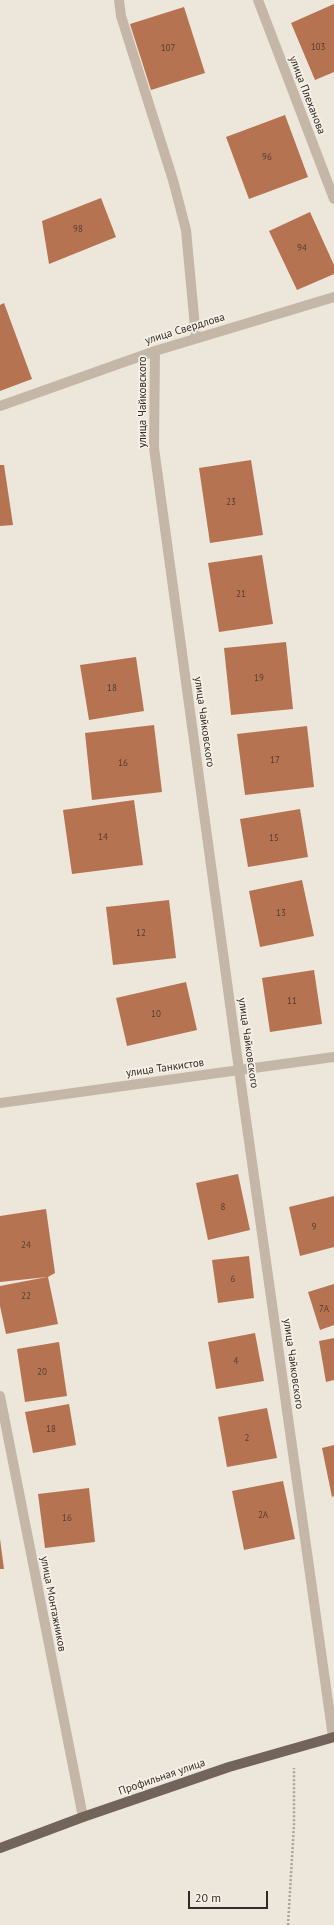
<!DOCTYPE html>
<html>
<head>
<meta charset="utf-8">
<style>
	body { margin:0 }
	#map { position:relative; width:334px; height:1925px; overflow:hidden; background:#ede6da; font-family:"PT Sans",sans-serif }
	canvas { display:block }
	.scale { position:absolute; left:188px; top:1891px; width:80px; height:18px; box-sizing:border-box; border:2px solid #322b27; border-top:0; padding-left:5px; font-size:12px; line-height:14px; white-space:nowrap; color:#322b27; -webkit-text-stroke:3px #f6f0e6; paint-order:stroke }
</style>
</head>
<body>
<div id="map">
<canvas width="334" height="1925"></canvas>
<div class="scale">20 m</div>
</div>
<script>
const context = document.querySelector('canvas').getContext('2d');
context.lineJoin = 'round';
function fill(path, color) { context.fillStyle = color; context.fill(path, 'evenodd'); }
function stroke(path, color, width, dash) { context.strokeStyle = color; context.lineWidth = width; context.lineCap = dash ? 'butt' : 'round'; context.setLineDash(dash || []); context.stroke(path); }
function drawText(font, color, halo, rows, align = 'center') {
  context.font = font + ' "PT Sans",sans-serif'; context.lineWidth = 3.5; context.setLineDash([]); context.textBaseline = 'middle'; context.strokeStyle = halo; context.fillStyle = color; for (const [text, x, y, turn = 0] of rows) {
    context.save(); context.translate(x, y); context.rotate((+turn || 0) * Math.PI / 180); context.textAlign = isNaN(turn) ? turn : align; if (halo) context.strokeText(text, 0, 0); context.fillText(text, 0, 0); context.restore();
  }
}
fill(new Path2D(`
	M334 4V72L315 80 291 23Z
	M184 7 205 73 151 90 130 24Z
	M285 115 308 177 249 199 226 137Z
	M101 198 116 237 49 264 42 221Z
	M310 212 334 265V274L297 290 269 231Z
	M4 303 32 379 0 391V305Z
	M251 460 263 535 210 543 199 468Z
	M0 465H4L13 525 0 526Z
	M262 555 273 624 219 632 208 563Z
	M286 642 293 709 231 715 224 648Z
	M136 657 144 711 89 720 80 665Z
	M154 725 162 792 92 800 85 733Z
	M307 726 314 787 245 795 237 734Z
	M134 800 143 865 72 874 63 810Z
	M300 809 308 857 248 867 240 819Z
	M302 880 314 936 260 947 249 891Z
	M169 900 176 958 113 965 106 907Z
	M314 970 322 1024 270 1032 262 978Z
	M186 982 197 1030 127 1046 116 998Z
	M238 1174 250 1230 208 1240 196 1183Z
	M334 1196V1247L300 1256 289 1207Z
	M46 1209 55 1273 48 1277 58 1324 6 1334 0 1306V1286L47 1277 0 1282V1216Z
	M249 1256 254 1298 218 1303 212 1260Z
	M334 1284V1325L320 1330 308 1292Z
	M255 1333 264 1381 216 1389 208 1342Z
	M334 1338V1380L326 1382 319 1341Z
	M59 1342 67 1396 25 1402 17 1349Z
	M69 1404 76 1445 33 1453 25 1412Z
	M267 1408 277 1458 227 1467 218 1417Z
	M334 1445V1496L332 1497 322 1448Z
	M283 1481 295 1539 244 1550 232 1491Z
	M89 1488 95 1542 45 1548 38 1494Z
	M0 1539 4 1569H0Z`), '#b57351');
stroke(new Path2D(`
	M288 1925 294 1824V1768`), '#afa293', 2.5, [2, 2]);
stroke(new Path2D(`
	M119 0 121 16 173 180 186 230 196 338`), '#c4b7a8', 10);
stroke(new Path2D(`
	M258 0 334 199
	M155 351 154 448 239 1070 333 1737
	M0 406 155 351 334 297
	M0 1103 334 1057
	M0 1396 83 1817`), '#c4b7a8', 10);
stroke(new Path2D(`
	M0 1848 83 1817 229 1767 334 1737`), '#72645a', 10);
drawText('9px', '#533d32', null, [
	["103",318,47],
	["107",168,48],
	["96",267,157],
	["98",78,229],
	["94",302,248],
	["23",231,502],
	["21",241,594],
	["19",259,678],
	["18",112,688],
	["17",275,760],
	["16",123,763],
	["14",103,837],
	["15",274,838],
	["13",281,913],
	["12",141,933],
	["11",292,1001],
	["10",156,1014],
	["8",223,1207],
	["9",314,1227],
	["24",26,1245],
	["6",233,1279],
	["22",26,1296],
	["7А",324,1309],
	["4",236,1361],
	["20",42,1372],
	["18",51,1429],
	["2",247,1438],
	["2А",263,1515],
	["16",67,1518]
]);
drawText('11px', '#322b27', '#f6f0e6', [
	["улица Плеханова",307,95,69],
	["улица Свердлова",185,329,-17],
	["улица Чайковского",143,402,-90],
	["улица Чайковского",204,722,82],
	["улица Чайковского",248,1043,82],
	["улица Танкистов",165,1068,-8],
	["улица Чайковского",293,1364,82],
	["улица Монтажников",53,1604,79],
	["Профильная улица",162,1777,-19]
]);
</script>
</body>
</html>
